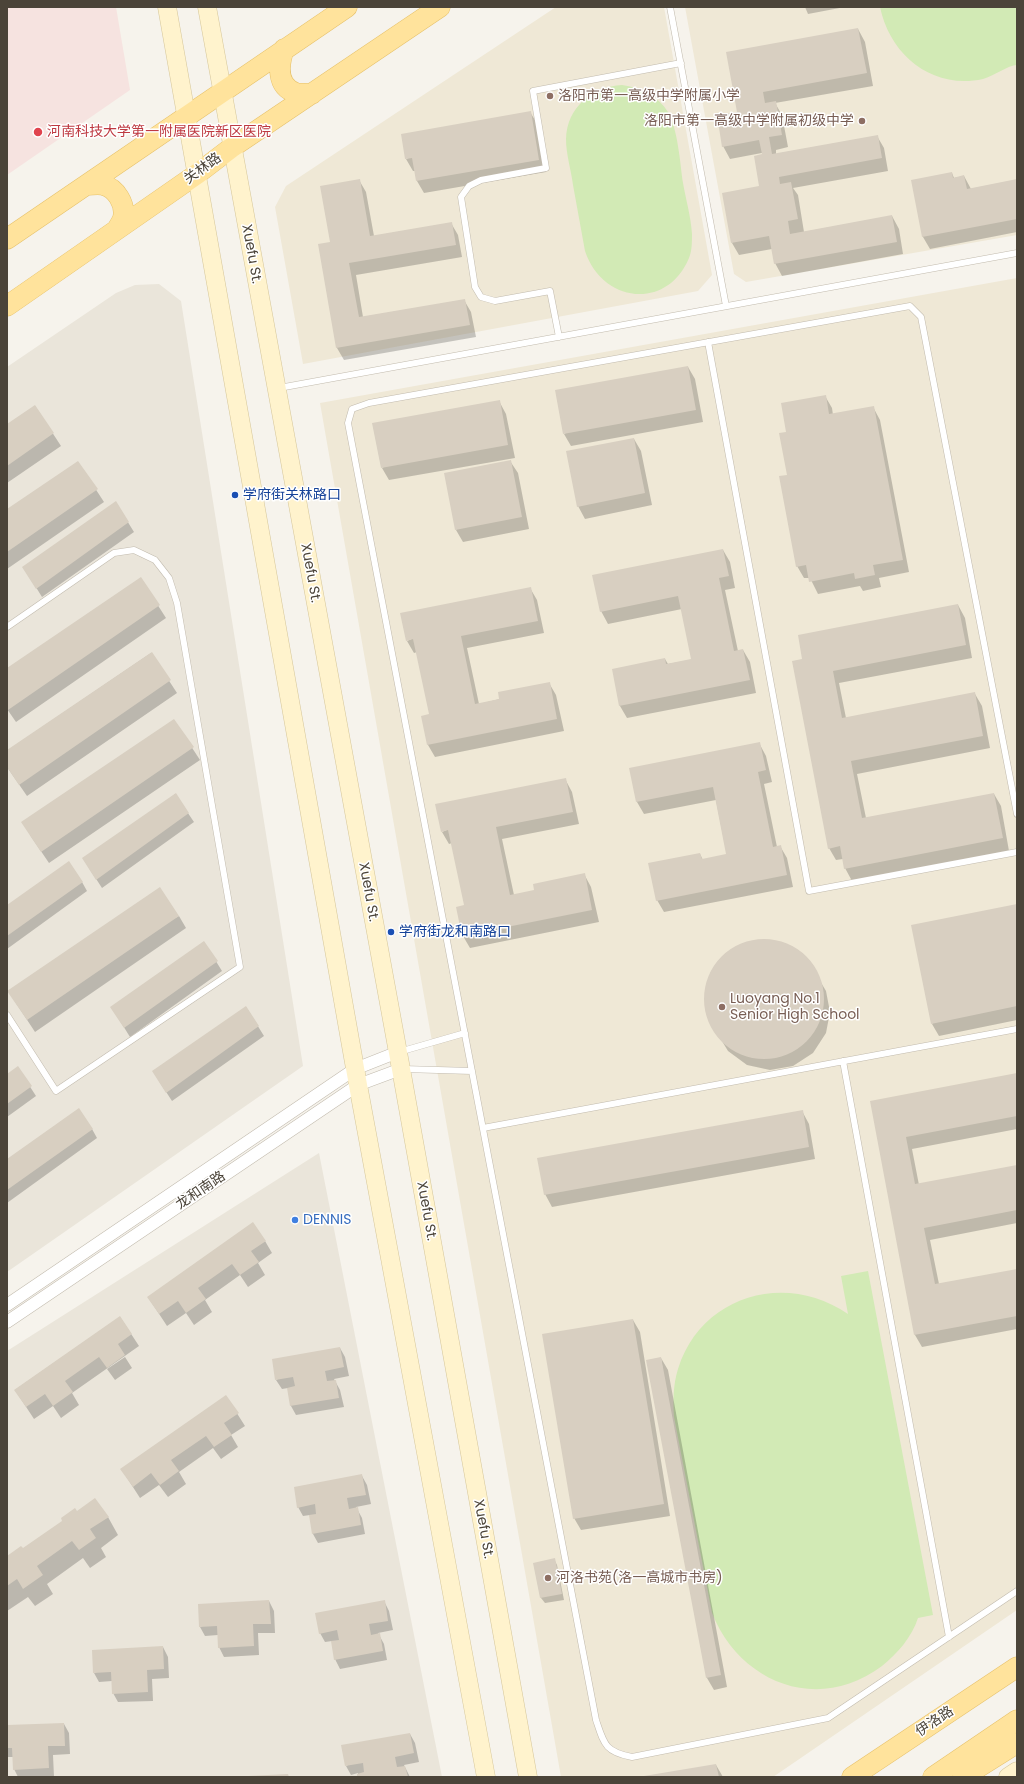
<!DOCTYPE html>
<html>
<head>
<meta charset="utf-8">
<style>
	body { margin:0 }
	#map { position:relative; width:1024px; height:1784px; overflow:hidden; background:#f6f3ec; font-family:Poppins,sans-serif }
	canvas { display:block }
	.frame { position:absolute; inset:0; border:8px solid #4b4439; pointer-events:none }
</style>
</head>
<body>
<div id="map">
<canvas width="1024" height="1784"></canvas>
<div class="frame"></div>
</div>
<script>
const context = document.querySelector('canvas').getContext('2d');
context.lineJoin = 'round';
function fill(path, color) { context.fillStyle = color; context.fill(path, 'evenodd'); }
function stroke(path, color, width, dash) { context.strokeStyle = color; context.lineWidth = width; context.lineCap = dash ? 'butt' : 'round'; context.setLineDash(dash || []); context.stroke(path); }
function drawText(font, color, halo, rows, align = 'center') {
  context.font = font + ' Poppins,"Noto Sans SC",sans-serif'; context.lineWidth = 3; context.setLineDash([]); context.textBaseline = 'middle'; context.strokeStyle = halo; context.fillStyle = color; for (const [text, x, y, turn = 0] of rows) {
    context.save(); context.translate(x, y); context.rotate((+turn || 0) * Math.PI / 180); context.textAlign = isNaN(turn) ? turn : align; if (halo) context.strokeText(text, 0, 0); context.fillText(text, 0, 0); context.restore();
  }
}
fill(new Path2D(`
	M159 284 181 301 303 1066 7 1272V367L116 293 135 285Z
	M319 1153 442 1777H7V1351Z`), '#eae5da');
fill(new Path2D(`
	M556 7H664L712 275 698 291 303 364 275 207 286 186Z
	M685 7H1017V235L746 282 734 274Z
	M1017 278V1610L773 1777H561L320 403Z`), '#efe8d6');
fill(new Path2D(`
	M7 7H116L130 90 7 175Z`), '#f6e3e0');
fill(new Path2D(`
	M880 7H1017V65C1008 65 994 76 983 79 932 90 890 55 880 7Z
	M622 85C641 88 658 96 668 112 678 130 680 162 683 183 686 200 691 217 692 234 692 242 692 251 689 258 667 311 602 303 585 251 581 229 577 207 573 185 571 170 566 154 566 139 567 107 592 87 622 85Z
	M868 1271 933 1615 918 1618C912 1637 897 1654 882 1666 818 1714 740 1683 712 1613L674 1417C673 1401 673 1385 678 1369 701 1295 786 1271 848 1314L841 1276Z`), '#d2eab5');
fill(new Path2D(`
	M805 7H845L808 14Z
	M858 29 865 42 873 86 775 103 782 115 788 147 776 150V154L877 136 884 148 888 171 793 188 798 195 804 232 892 216 899 229 903 254 782 276 775 263 772 249 739 255 732 243 761 187 767 152 730 159 723 146 738 112 727 53Z
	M530 112 538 125 546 172 424 193 417 181 415 171H413L406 159Z
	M952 173 954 178 964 176 971 189 1017 180V232L930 249 923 237 912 181Z
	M359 180 366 192 374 236 451 223 458 235 462 257 356 275 363 317 464 300 471 312 476 337 344 360 337 348 319 245 331 243Z
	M688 367 695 379 703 422 571 446 564 434Z
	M825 396 832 408 833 415 873 407 880 420 909 572 879 578 881 587 863 591 860 586 818 594 810 578H804L797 566 788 476 787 433Z
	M499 401 506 414 515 458 389 480 382 468Z
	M35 406 61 446 7 483V425Z
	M634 439 641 451 652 505 585 519 578 506Z
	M510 461 518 473 529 529 463 542 456 530Z
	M78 462 104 502 7 569V511Z
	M116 503 134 532 42 597 29 576Z
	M723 550 730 562 735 588 725 590 738 651 743 650 750 662 756 693 627 718 620 706 613 670 665 659 668 664 692 660 682 609 608 624 601 611Z
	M141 579 166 618 16 722 7 709V669Z
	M530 588 537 600 544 633 467 648 479 704 500 699 549 683 556 695 564 731 435 757 428 745 430 715 417 652 414 653 407 641Z
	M958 605 965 618 972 658 839 683 846 718 975 694 982 706 990 748 857 774 866 818 994 794 1001 806 1009 851 852 881 845 868 843 859 836 860 829 848 803 660Z
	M151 653 177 693 27 796 7 767V751Z
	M174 720 200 760 49 863 30 835Z
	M759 743 766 756 772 782 764 784 777 847 780 846 787 858 793 887 664 912 657 900 700 854 703 860 727 855 716 800 644 814 637 802 631 769Z
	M565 779 572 792 579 824 502 839 514 895 535 891 584 874 591 887 599 922 470 948 463 936 457 908 465 906 452 843 449 844 442 832Z
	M175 794 194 822 102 888 89 868Z
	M82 882 87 891 7 949V906Z
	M1017 905V1020L939 1036 932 1024Z
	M179 916 186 928 35 1032 16 1003Z
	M769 940 790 946 807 959 826 991 830 1012 826 1033 813 1053 793 1066 770 1070 747 1065 728 1051 708 1018 705 995 711 972 726 954 746 943Z
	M204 942 222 971 130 1037 117 1016Z
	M246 1007 264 1036 172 1101 159 1081Z
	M18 1068 36 1096 7 1117V1075Z
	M1017 1074V1129L912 1149 919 1185 1017 1166V1223L930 1240 939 1284 1017 1270V1329L922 1347 915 1335 872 1102Z
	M802 1111 809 1124 815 1159 552 1207 545 1194Z
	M92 1129 97 1138 7 1203V1160Z
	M265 1241 272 1253 258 1263 265 1275 248 1287 240 1275 205 1300 212 1312 194 1325 186 1313 167 1326 148 1297Z
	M120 1317 139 1346 72 1393 79 1405 61 1418 53 1406 34 1419 15 1390Z
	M633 1320 640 1332 670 1516 581 1530 574 1518Z
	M340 1348 345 1357 349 1376 334 1379 340 1390 344 1407 296 1415 291 1406 288 1388 282 1389 276 1380Z
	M125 1357 132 1368 115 1380 107 1369Z
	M661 1358 668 1370 727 1687 714 1690 707 1678Z
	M226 1396 245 1426 231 1435 238 1447 221 1459 213 1448 179 1472 186 1484 168 1497 159 1485 140 1498 122 1470Z
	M362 1476 367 1485 371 1504 356 1507 362 1518 365 1534 318 1543 313 1534 310 1515 303 1516 298 1507Z
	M77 1512 108 1517 118 1535 101 1548 106 1557 90 1568 83 1558 47 1584 53 1594 35 1606 28 1597 7 1611V1561Z
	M554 1559 557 1565 564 1600 545 1603 541 1598Z
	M269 1601 274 1611 275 1633H258L259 1655 224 1657 219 1647 218 1635 205 1636 200 1627Z
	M384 1601 389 1611 393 1630 378 1633 384 1644 387 1660 340 1669 335 1659 332 1641 325 1642 320 1633Z
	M163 1647 168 1657 169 1678 152 1679 153 1701 118 1702 113 1693 112 1681 99 1682 94 1673Z
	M64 1724 69 1733 70 1754 53 1755 54 1777H18L14 1769 13 1757H7V1726Z
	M410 1734 415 1743 419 1762 404 1765 410 1777H358V1773L351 1775 346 1766Z
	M716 1765 723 1777H645Z`), '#0003');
fill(new Path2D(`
	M858 28 867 73 763 92 765 103 776 101 782 135 769 137 772 154 878 135 882 158 779 177 780 184 791 182 798 219 788 221 790 234 892 215 897 242 774 264 769 236 731 243 722 193 759 186 754 156 762 154 759 140 722 147 717 115 737 112 726 52Z
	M531 111 539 160 416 181 412 158 405 159 401 134Z
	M952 172 953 178 964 175 967 189 1017 179V219L922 237 911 180Z
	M360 179 370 236 452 222 456 245 349 263 359 317 465 299 470 325 336 348 318 244 330 242 320 186Z
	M688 366 696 410 563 434 555 390Z
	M826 395 829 414 874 406 903 560 873 565 875 575 855 579 854 573 809 582 806 565 796 567 779 476 787 475 779 433 786 432 781 403Z
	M500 400 508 445 381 468 372 423Z
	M35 405 54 433 7 466V424Z
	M634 438 645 493 577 507 566 451Z
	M511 460 522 517 455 530 444 473Z
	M78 461 98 489 7 552V509Z
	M116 501 129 522 36 589 22 567Z
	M723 549 729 576 719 578 734 651 743 649 750 680 619 706 612 669 665 658 666 664 691 659 678 596 600 612 592 575Z
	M141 577 160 605 8 710 7 668Z
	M531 587 538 621 461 636 475 704 499 699 498 692 550 682 557 719 427 745 421 716 429 714 413 639 406 641 400 613Z
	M958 604 966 645 833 671 842 718 975 692 983 736 851 761 862 818 994 793 1003 838 844 869 840 846 828 849 792 661 802 659 798 635Z
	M152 652 171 680 19 785 7 767V750Z
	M174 719 194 747 41 852 21 822Z
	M760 742 766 770 758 772 773 847 781 845 787 875 656 901 648 863 700 853 702 859 726 854 713 787 636 802 629 768Z
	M566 778 573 812 496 827 510 895 534 890 533 884 585 873 592 910 462 936 456 907 464 905 448 830 441 832 435 804Z
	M176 793 189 813 96 880 82 858Z
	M69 861 83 882 7 936V905Z
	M160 887 179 916 27 1020 7 991Z
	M1017 904V1006L931 1024 911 925Z
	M704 999a60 60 0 1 1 120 0a60 60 0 1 1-120 0Z
	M204 941 218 961 124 1028 110 1007Z
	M246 1006 259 1026 166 1093 152 1071Z
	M18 1066 32 1086 7 1104V1074Z
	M1017 1073V1116L906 1137 915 1184 1017 1165V1210L924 1228 935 1284 1017 1269V1316L914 1335 870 1101Z
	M79 1108 93 1129 7 1190V1159Z
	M803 1110 809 1147 544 1195 537 1158Z
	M253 1222 266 1241 251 1251 259 1262 240 1275 232 1264 198 1288 206 1299 186 1313 178 1301 159 1314 147 1297Z
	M120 1316 132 1334 118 1344 125 1355 107 1368 99 1357 65 1381 73 1392 53 1406 45 1394 26 1407 14 1390Z
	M633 1319 664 1504 573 1519 542 1334Z
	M340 1347 344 1367 325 1371 327 1381 336 1380 339 1398 290 1406 287 1388 295 1386 293 1377 275 1380 272 1359Z
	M661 1357 721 1675 706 1678 646 1360Z
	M226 1395 239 1413 224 1423 232 1435 214 1447 206 1436 171 1460 179 1471 160 1485 151 1473 133 1487 120 1469Z
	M362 1474 366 1495 347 1498 349 1509 358 1507 361 1525 312 1534 309 1515 316 1514 315 1504 297 1508 294 1487Z
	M95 1498 109 1517 90 1529 96 1538 79 1550 72 1541 37 1566 43 1575 23 1589 17 1579 7 1586V1556L21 1546 23 1548 62 1521 61 1518 75 1508 77 1511Z
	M555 1558 562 1594 540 1598 533 1563Z
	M269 1600 271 1624H253L254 1646 218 1648 217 1626 199 1627 198 1604Z
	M385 1600 388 1621 369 1624 371 1635 380 1633 383 1651 334 1660 331 1641 339 1640 337 1630 319 1634 315 1613Z
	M163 1646 164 1669 147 1670 148 1692 112 1694 111 1672 93 1673 92 1650Z
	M64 1723 65 1746H48L49 1768 13 1770 12 1748H7V1725Z
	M410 1733 414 1753 395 1757 397 1767 405 1766 408 1777H357V1774L364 1772 363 1763 345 1766 341 1745Z
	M716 1764 719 1777H644V1776Z
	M288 1774 289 1777H248V1776Z`), '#d8cfc1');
const service = new Path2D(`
	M670 7 726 306
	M559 337 550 291 495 301 481 297 475 287 461 197 469 186 481 180 546 168 533 91 681 63
	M708 342 809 891 1017 852
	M279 388 1017 253
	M7 627 114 553 134 550 155 560 169 578 177 603 240 967 56 1091 7 1015
	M1017 814 921 317 910 306 369 403 352 409 348 423 596 1720C604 1744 605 1752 632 1757L828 1718 1017 1591
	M399 1052 465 1033
	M843 1061 949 1637
	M403 1069 472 1071
	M483 1128 1017 1029`);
const minor = new Path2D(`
	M7 1305 355 1069 398 1052
	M7 1322 358 1085 401 1069`);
const secondary = new Path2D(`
	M167 7 358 1085 486 1777
	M207 7 401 1069 528 1777
	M1008 1777 1017 1771`);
const primary = new Path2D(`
	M284 49C279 64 275 86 296 93 300 94 307 93 312 94
	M86 185C92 185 98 184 103 185 116 188 126 204 123 218 122 221 119 226 117 229
	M7 239 347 7
	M7 306 197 174 231 148 440 7
	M852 1777 1017 1667
	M933 1777 1017 1720
	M963 1777 1017 1743`);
stroke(service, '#c2bbae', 7);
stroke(minor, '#c2bbae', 13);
stroke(secondary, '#d6c79b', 19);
stroke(primary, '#e6c16a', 21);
stroke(service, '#fff', 6);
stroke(minor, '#fff', 12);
stroke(secondary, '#fff3cd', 18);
stroke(primary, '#ffe39c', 20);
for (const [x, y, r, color] of [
	[550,96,4,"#8d6e63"],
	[862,121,4,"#8d6e63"],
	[38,132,5,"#e0444e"],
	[235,495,4,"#1a4fb4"],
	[391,932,4,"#1a4fb4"],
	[722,1007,4,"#8d6e63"],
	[295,1220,4,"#3f7fe0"],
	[548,1578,4,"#8d6e63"]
]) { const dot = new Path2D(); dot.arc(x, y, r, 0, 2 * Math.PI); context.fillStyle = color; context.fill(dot); stroke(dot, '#fff', 1.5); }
drawText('14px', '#785e54', '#fff', [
	["洛阳市第一高级中学附属小学",558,96],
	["洛阳市第一高级中学附属初级中学",854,121,"right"],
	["Luoyang No.1",730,999],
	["Senior High School",730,1015],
	["河洛书苑(洛一高城市书房)",556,1578]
], 'left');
drawText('14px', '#be3a42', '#fff', [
	["河南科技大学第一附属医院新区医院",47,132]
], 'left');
drawText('14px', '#4b4439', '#fff', [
	["关林路",203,169,-36],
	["Xuefu St.",251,254,80],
	["Xuefu St.",310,573,80],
	["Xuefu St.",368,892,80],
	["龙和南路",201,1191,-34],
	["Xuefu St.",426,1211,80],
	["Xuefu St.",483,1529,80],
	["伊洛路",935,1722,-34]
]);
drawText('14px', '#164399', '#fff', [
	["学府街关林路口",243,495],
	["学府街龙和南路口",399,932]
], 'left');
drawText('14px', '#366cbe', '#fff', [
	["DENNIS",303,1220]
], 'left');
</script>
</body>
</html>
